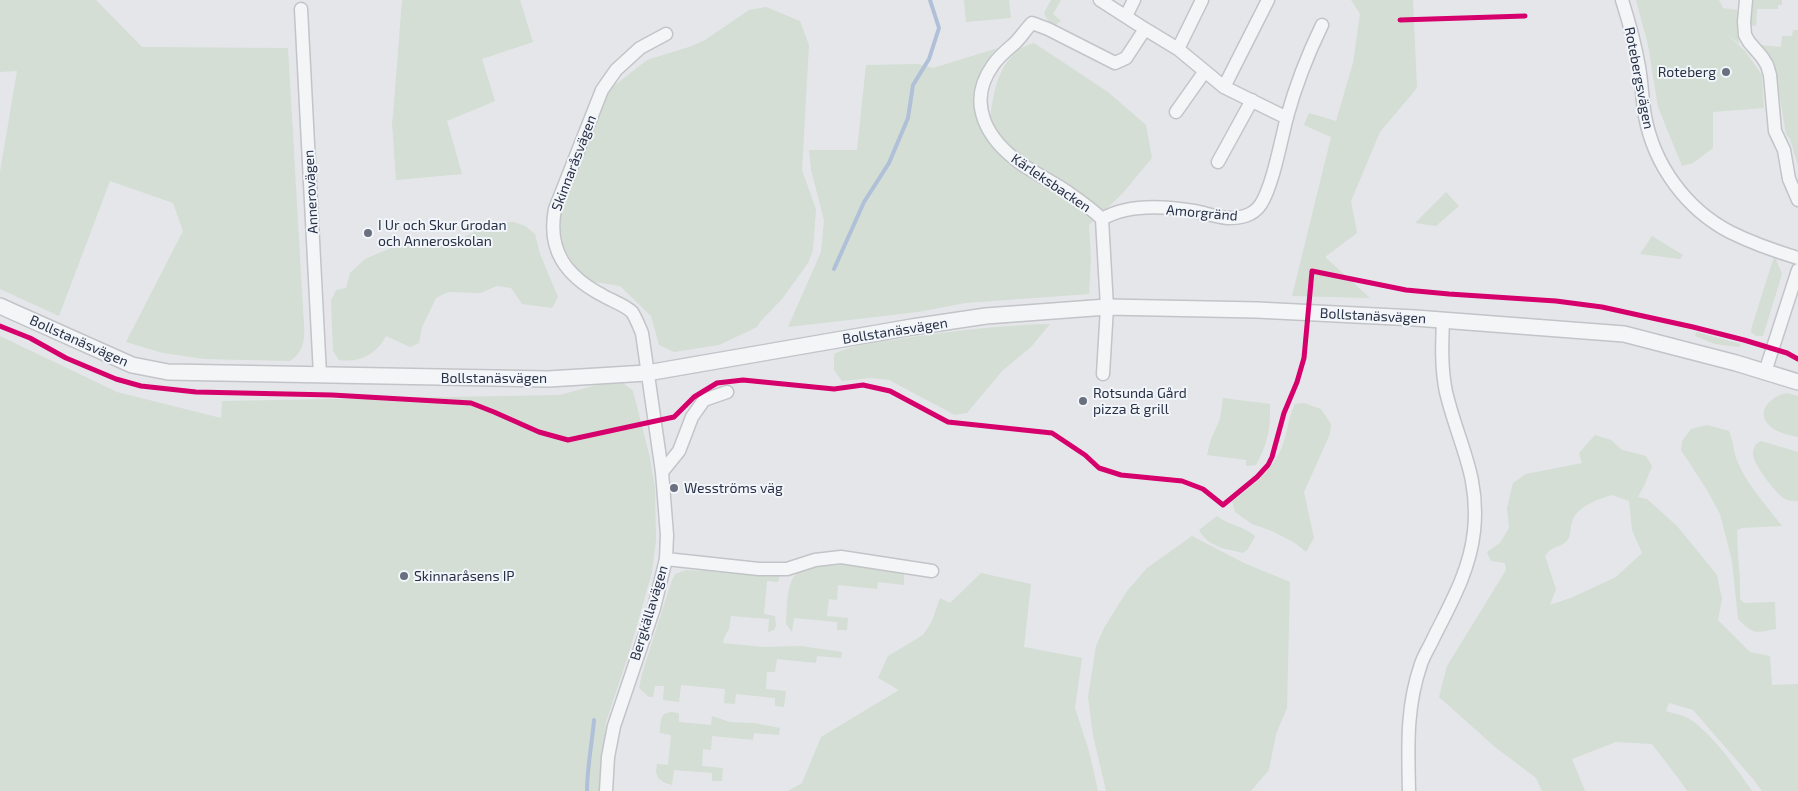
<!DOCTYPE html>
<html>
<head>
<meta charset="utf-8">
<style>
	body { margin:0 }
	canvas { display:block; background:#e4e6ea }
</style>
</head>
<body>
<canvas width="1798" height="791"></canvas>
<script>
const context = document.querySelector('canvas').getContext('2d');
context.lineJoin = 'round';
function fill(path, color) { context.fillStyle = color; context.fill(path, 'evenodd'); }
function stroke(path, color, width, dash) { context.strokeStyle = color; context.lineWidth = width; context.lineCap = dash ? 'butt' : 'round'; context.setLineDash(dash || []); context.stroke(path); }
function drawText(font, color, halo, rows, align = 'center') {
  context.font = font + ' "Exo 2",sans-serif'; context.lineWidth = 4; context.setLineDash([]); context.textBaseline = 'middle'; context.strokeStyle = halo; context.fillStyle = color; for (const [text, x, y, turn = 0] of rows) {
    context.save(); context.translate(x, y); context.rotate((+turn || 0) * Math.PI / 180); context.textAlign = isNaN(turn) ? turn : align; if (halo) context.strokeText(text, 0, 0); context.fillText(text, 0, 0); context.restore();
  }
}
fill(new Path2D(`
	M0 0H96L142 47 288 48 303 309C304 328 309 349 290 361L204 359 163 353 126 342 183 231 173 203 110 181 59 316 0 289V172L17 71 0 72Z
	M402 0H520L533 42 482 59 495 101 447 121 462 174 396 180 392 122 393 116Z
	M964 0H1009L1011 18 966 22Z
	M1051 0H1061L1053 14 1061 21 1054 26 1050 25 1044 13Z
	M1351 0H1413L1417 88 1380 132 1351 201 1357 233 1325 257 1370 298 1292 296 1331 137 1304 125 1309 113 1336 121 1353 63 1360 14Z
	M1636 0H1719L1723 8 1737 10V29L1739 44 1723 31 1745 51 1762 75 1764 108 1713 112V148L1693 163 1682 166 1658 107 1648 45Z
	M1752 0H1782V5H1778V9H1757L1756 26 1750 25Z
	M766 7 800 21 809 45 802 170 816 209 813 250 808 263 782 299 760 322 757 327 719 345 674 352 659 345 651 316 620 286 588 281 578 272 560 241V216L571 183 606 92 647 60 692 46 705 40 749 10Z
	M1793 30H1798V166L1790 139 1786 134 1774 62 1760 45 1781 47 1782 36H1792Z
	M1034 43 1108 92 1146 125 1152 158 1122 194 1089 225 1091 257 1089 294 965 303 918 312 788 327 821 252 824 220 811 170 809 150H857L866 65 918 64 933 68 998 48C985 59 973 83 976 100 979 113 984 125 988 138 992 107 992 73 1017 51 1021 47 1029 45 1034 43Z
	M1446 192 1459 206 1436 226 1415 223Z
	M502 222H514L525 226 535 234 540 254 558 297 552 308 522 304 511 288 497 286 480 293 448 292 436 298 422 327 419 343 410 347 386 336C377 354 359 363 339 360L333 351 331 301 336 290 346 288 350 273 365 259 410 240H436L455 242 478 230Z
	M1652 236 1683 255 1680 259 1640 254Z
	M1774 257 1776 259 1782 274 1763 336H1756L1751 332 1752 326Z
	M1050 324 1031 347 1002 371 967 413 955 415 889 380 870 378 842 381 834 370V354C856 343 882 342 905 338 954 331 1001 325 1050 324Z
	M1696 332 1741 344 1739 347 1715 344 1695 336Z
	M0 336 117 392 221 418 222 401 560 395 607 382 623 383 633 391 650 458 655 488 656 540 652 572 629 653 606 722 600 791H0Z
	M1787 393 1798 396V437C1789 435 1778 433 1771 427 1754 413 1770 396 1787 393Z
	M1223 398 1270 404C1270 431 1269 440 1256 465L1246 466V460L1207 455 1210 442 1220 419Z
	M1304 403 1321 409 1331 424 1330 434 1304 492 1314 538 1306 552 1295 543 1272 531 1252 524 1235 512 1232 501C1253 486 1277 466 1284 441 1288 428 1289 416 1295 404Z
	M1707 425 1729 431C1734 442 1733 454 1739 465 1748 486 1768 507 1782 526L1742 528 1737 530C1737 554 1741 576 1740 599L1744 603 1775 602 1776 629C1755 633 1754 635 1738 619L1732 561 1720 514 1707 490 1681 450 1682 441 1691 429Z
	M1595 435 1611 440 1622 450 1646 456 1652 466 1645 484 1638 497 1647 499 1677 526 1717 575 1722 599 1718 620 1750 652 1770 656 1772 685 1798 684V791H1762L1753 779 1693 710 1669 703 1666 711C1674 714 1685 715 1691 720 1715 737 1736 768 1752 791H1687C1676 774 1664 760 1652 744L1616 742 1572 759 1585 791H1542L1536 778 1495 747 1439 697 1447 666 1506 570 1505 563 1491 561 1487 552 1500 543 1509 528 1507 508 1513 483 1526 474 1582 463 1579 453ZM1612 495 1629 501 1632 530 1642 553 1616 577 1573 597 1550 605 1556 589 1545 556C1552 545 1560 548 1567 541 1571 535 1570 529 1572 522 1576 507 1598 499 1612 495Z
	M1761 441 1798 452V501C1791 502 1785 500 1780 495 1772 488 1755 466 1753 455 1753 451 1754 448 1756 444Z
	M1217 516C1228 525 1244 526 1255 536L1248 549 1243 553C1226 549 1208 547 1199 530Z
	M1192 536 1244 563 1290 582 1287 708 1276 734 1269 770 1251 791H1106L1093 735 1088 697 1096 646 1104 628 1127 591 1147 568Z
	M843 564 882 568 904 573V585L878 582 877 589 838 585 837 600 829 599 827 616 848 618 847 630H837V622L794 618 792 632 786 624C788 603 784 574 808 566 820 563 832 568 843 564Z
	M686 570 780 575 778 582 767 581 764 614 775 616 776 626 774 630 768 632 769 619 731 616 729 629 724 638 723 643 763 647 801 646 842 652 841 658 817 656 816 663 777 659 775 672H767L766 689 786 691 784 707 775 706V698L736 694 735 704 724 703 725 689 681 685 679 702 663 700 664 686H655L653 697H649L639 688 642 674 671 583 675 574Z
	M981 573 1031 584 1024 647 1082 658 1075 708 1089 751 1098 791H788L802 783 821 737 899 690 878 678 888 656 923 635 932 621 940 598 950 603Z
	M671 712 679 713V722L711 725 712 716 730 722 754 723 780 728 779 735 754 733 753 740 712 736 711 750 703 749 702 766 723 768 722 781H712V773L674 770 672 785 665 783 658 778 656 772 657 764 668 765 671 735 660 733C660 726 660 720 664 714Z`), '#d4ded4');
stroke(new Path2D(`
	M834 269 864 202 889 163 908 118 913 85 929 59 939 28 930 0
	M587 791C587 768 592 744 594 720`), '#b0c0d8', 4);
const minor = new Path2D(`
	M1100 0 1145 29
	M1622 0C1629 22 1635 44 1639 67 1642 83 1642 100 1645 116 1654 165 1686 209 1730 232 1752 243 1775 251 1798 258
	M1746 0 1744 22 1745 35 1749 42 1762 57 1767 65 1770 75 1775 131 1784 150 1789 179 1798 200
	M301 9 320 375
	M1126 16 1134 0
	M1178 49 1202 0
	M1224 87 1268 0
	M1176 112 1205 71
	M1218 162 1252 100
	M1102 219C1127 204 1165 206 1194 211 1205 213 1216 217 1227 218 1241 218 1253 216 1261 204 1273 185 1281 140 1287 117 1296 84 1307 56 1322 25
	M1765 372 1798 270
	M1103 374 1107 307 1102 219C1091 208 1079 200 1066 191 1052 182 1037 174 1023 165 988 141 965 104 993 65 999 56 1007 50 1015 43 1021 37 1026 29 1032 23L1048 29 1115 63 1126 58 1145 29 1178 49 1224 87 1287 118
	M662 472 679 451 692 417 704 400 727 392
	M666 559 759 569H787L815 560 841 557 932 571
	M606 791 608 757 614 726 654 608 666 559 667 535 662 472 642 333C639 326 636 318 632 312 625 305 610 300 602 295 566 276 547 250 555 209L602 90 616 70 640 48 666 34
	M1409 791C1408 747 1406 707 1421 664 1424 655 1430 646 1434 637 1451 603 1470 570 1474 531 1480 475 1458 443 1446 392 1441 368 1442 344 1443 320`);
const tertiary = new Path2D(`
	M0 306 132 365 168 372 548 379 647 373 912 327 986 316 1107 307 1257 310 1415 318 1624 334 1736 363 1798 382`);
stroke(minor, '#c2c4c8', 15);
stroke(tertiary, '#c2c4c8', 18);
stroke(minor, '#f4f5f7', 12);
stroke(tertiary, '#f4f5f7', 15);
stroke(new Path2D(`
	M1400 20 1525 16
	M0 326 30 338 66 358 116 379 141 386 196 392 332 395 471 403 494 412 539 432 568 440 674 417 694 397 717 383 743 380 834 389 863 385 890 391 948 422 1052 433 1085 455 1099 468 1121 475 1182 481 1203 489 1223 505 1257 477 1268 465 1272 457 1284 413 1297 382 1304 358 1312 271 1406 290 1449 294 1556 301 1602 307 1693 327 1744 340 1787 353 1798 359`), '#d6006c', 5);
for (const [x, y, r, color] of [
	[1726,72,5,"#6a707f"],
	[368,233,5,"#6a707f"],
	[1083,401,5,"#6a707f"],
	[674,488,5,"#6a707f"],
	[404,576,5,"#6a707f"]
]) { const dot = new Path2D(); dot.arc(x, y, r, 0, 2 * Math.PI); context.fillStyle = color; context.fill(dot); stroke(dot, '#f2f5f9', 2); }
drawText('14px', '#283146', '#f2f5f9', [
	["Roteberg",1716,72,"right"],
	["I Ur och Skur Grodan",378,225],
	["och Anneroskolan",378,241],
	["Rotsunda Gård",1093,393],
	["pizza & grill",1093,409],
	["Wesströms väg",684,488],
	["Skinnaråsens IP",414,576]
], 'left');
drawText('14px', '#283146', '#f2f5f9', [
	["Rotebergsvägen",1639,78,79],
	["Skinnaråsvägen",574,163,-69],
	["Kärleksbacken",1051,183,34],
	["Annerovägen",311,192,-93],
	["Amorgränd",1202,213,5],
	["Bollstanäsvägen",1373,316,3],
	["Bollstanäsvägen",895,331,-9],
	["Bollstanäsvägen",79,341,24],
	["Bollstanäsvägen",494,378],
	["Bergkällavägen",649,613,-73]
]);
</script>
</body>
</html>
